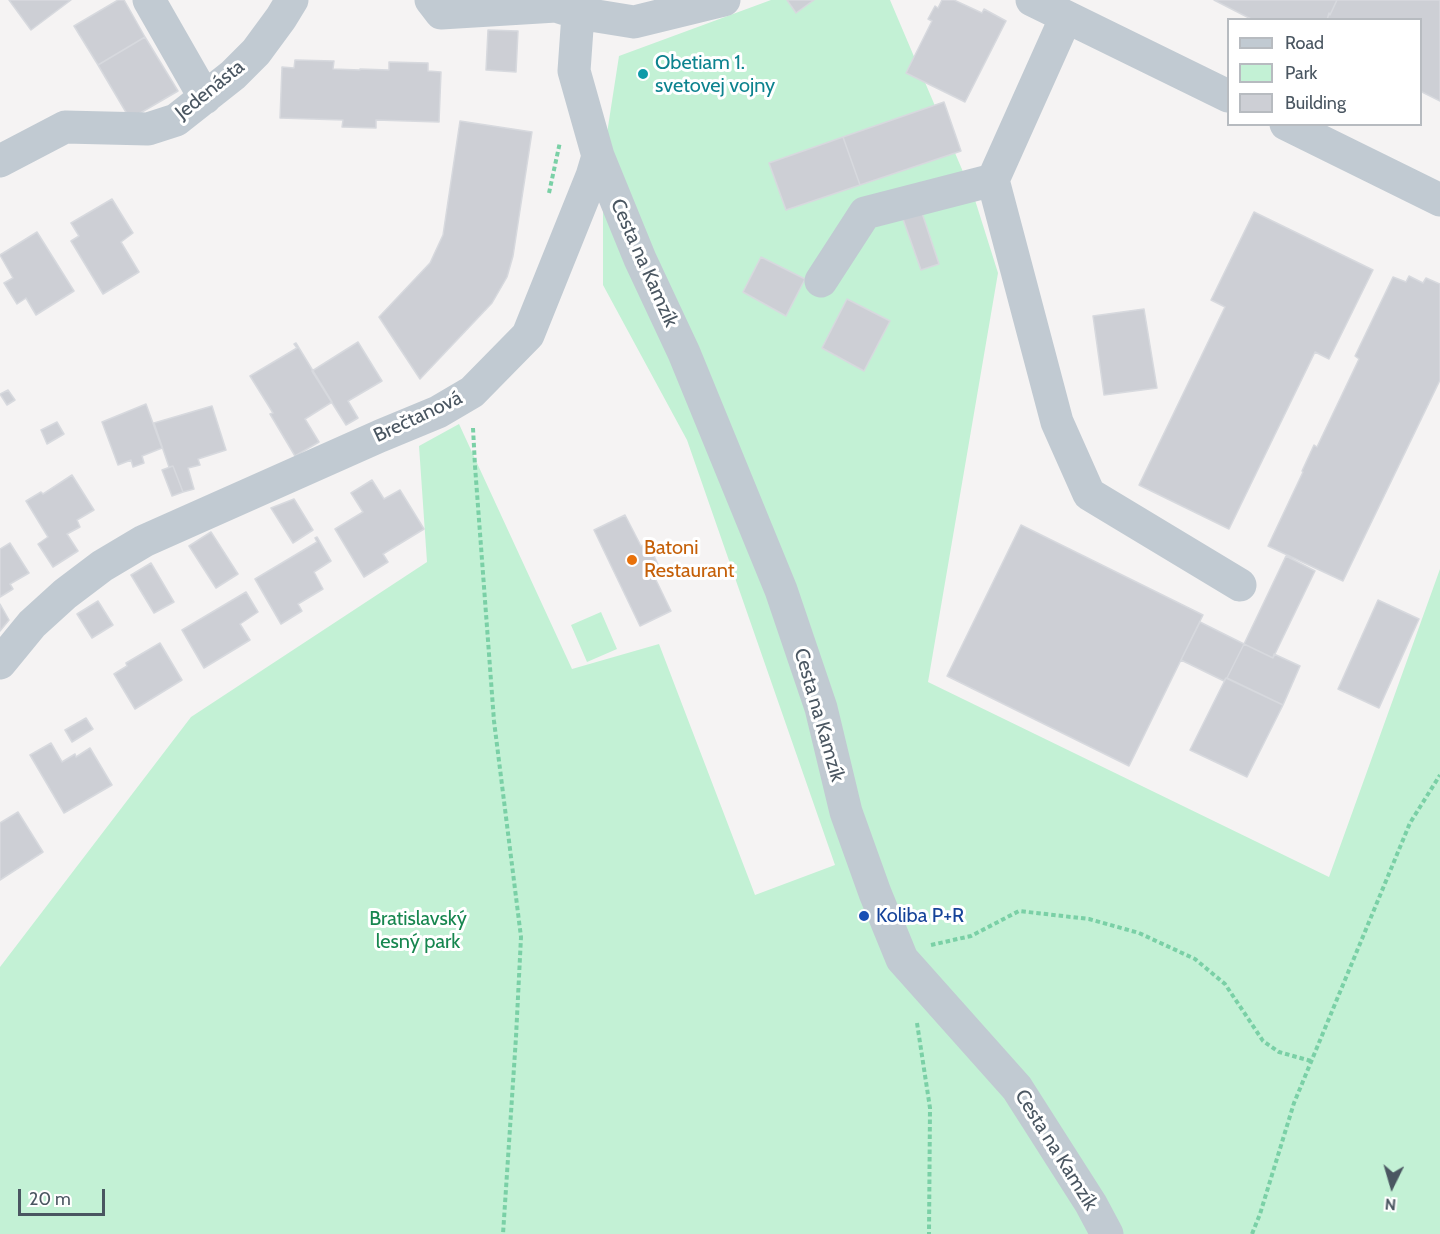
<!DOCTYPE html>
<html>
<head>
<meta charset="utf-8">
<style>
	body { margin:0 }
	#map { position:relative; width:1440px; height:1234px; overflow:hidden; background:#f5f3f3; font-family:Cabin,sans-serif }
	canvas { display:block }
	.legend { position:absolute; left:1227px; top:18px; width:195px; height:108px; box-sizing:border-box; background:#fff; border:2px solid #b7bbc0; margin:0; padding:8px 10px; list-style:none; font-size:18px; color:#4a5661 }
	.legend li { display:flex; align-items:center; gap:12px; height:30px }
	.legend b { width:30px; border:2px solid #b7bbc0 }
	.north { position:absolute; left:1362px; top:1156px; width:60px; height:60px; -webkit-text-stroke:4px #fff; paint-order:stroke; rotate:185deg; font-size:16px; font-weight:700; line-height:24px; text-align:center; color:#4a5661 }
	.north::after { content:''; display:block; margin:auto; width:21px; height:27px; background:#4a5661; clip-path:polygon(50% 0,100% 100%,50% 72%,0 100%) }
	.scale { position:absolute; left:18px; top:1189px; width:87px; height:27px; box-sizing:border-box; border:3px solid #4a5661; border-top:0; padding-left:8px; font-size:18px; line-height:21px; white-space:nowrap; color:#4a5661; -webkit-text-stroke:4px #fff; paint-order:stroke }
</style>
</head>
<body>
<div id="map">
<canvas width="1440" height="1234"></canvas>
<ul class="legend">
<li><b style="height:8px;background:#c1cad2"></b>Road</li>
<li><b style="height:16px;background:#c3f1d5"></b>Park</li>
<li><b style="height:16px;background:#cdcfd5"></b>Building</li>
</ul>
<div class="north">N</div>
<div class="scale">20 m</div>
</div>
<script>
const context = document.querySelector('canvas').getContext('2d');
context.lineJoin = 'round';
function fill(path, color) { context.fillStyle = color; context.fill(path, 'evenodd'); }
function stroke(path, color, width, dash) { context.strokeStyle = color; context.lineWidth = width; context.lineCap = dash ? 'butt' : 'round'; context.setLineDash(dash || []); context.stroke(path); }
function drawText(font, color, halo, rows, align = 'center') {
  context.font = font + ' Cabin,sans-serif'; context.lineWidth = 6; context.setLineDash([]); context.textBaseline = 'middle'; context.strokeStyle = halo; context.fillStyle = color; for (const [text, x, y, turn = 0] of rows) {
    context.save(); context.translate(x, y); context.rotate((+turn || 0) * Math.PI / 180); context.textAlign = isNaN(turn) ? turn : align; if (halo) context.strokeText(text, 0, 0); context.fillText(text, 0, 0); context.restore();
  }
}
fill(new Path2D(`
	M771 0H890L975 200 998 273 928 682 1329 877 1440 569V1234H0V967L191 717 427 562 419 446 459 424 572 669 659 644 755 895 835 865 687 440 603 285V159L619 56Z
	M601 612 617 649 587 662 571 625Z`), '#c3f1d5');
const building = new Path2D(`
	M9 0H71L31 30Z
	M118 0H124L145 37 98 65 74 26Z
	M787 0H814L796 13Z
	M942 0H954L982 13 984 9 1006 21 965 102 906 73 932 21 928 19 935 6 938 8Z
	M1214 0H1337L1330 15 1329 13 1327 20H1253Z
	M1337 0H1440V101L1420 91V20H1327L1329 13 1330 15Z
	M488 30 518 31 516 72 486 70Z
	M145 37 178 91 130 119 98 65Z
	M295 60 334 61 333 69 360 70V69L389 70V62L428 63V71L441 72 439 122 376 120V128L342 127 343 120 280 118 282 67 294 68Z
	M944 102 961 151 860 185 843 137Z
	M460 121 532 132 513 256 507 277 492 303 420 379 379 317 430 263 443 235Z
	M843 137 860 185 786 210 769 163Z
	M112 199 133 233 121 242 139 272 103 294 71 241 79 236 71 223Z
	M1254 212 1373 270 1329 359 1315 352 1229 529 1139 485 1225 307 1211 300Z
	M922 213 939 264 921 270 903 219Z
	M37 232 74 291 36 315 26 298 17 304 4 283 13 278 0 255Z
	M761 257 805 279 786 316 743 292Z
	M1409 276 1423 283 1426 278 1440 284V380L1343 581 1268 546 1303 472 1302 471 1314 445 1317 447 1359 359 1355 356 1393 277 1406 282Z
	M847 299 890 321 864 371 822 348Z
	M1144 309 1157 388 1104 395 1093 316Z
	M358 342 382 381 348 401 358 418 346 425 312 371Z
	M296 343 332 402 305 419 319 442 295 456 270 414 273 413 250 376 297 348 294 344Z
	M8 390 15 400 7 405 0 394Z
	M146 404 162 448 142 456 144 463 133 467 131 460 118 465 102 422Z
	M212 406 226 450 198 459 200 465 188 468 194 489 183 492 173 466 169 467 154 423Z
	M57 422 64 434 47 444 41 430Z
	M173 466 183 492 172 496 162 470Z
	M72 475 94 510 77 520 80 527 67 534 78 551 53 567 38 544 48 537 26 501 41 492 43 494Z
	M372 480 384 499 400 490 424 529 383 554 388 562 364 577 335 529 363 512 351 493Z
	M294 499 313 530 293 543 271 508Z
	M625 515 641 546 648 543 663 575 655 578 671 611 640 626 594 530Z
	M1021 525 1203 615 1129 766 947 676Z
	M211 532 238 574 216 588 189 546Z
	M317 537 331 561 314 572 323 589 298 604 302 611 281 624 255 579 317 542 315 538Z
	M10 543 29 573 10 584 13 589 0 597V549Z
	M1286 556 1315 571 1273 658 1244 644Z
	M151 563 174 602 154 613 131 575Z
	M246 592 258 612 240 624 250 640 204 668 182 630Z
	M1378 600 1419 619 1379 708 1338 689Z
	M98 601 113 625 92 638 77 614Z
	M0 604 9 620 0 631Z
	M1200 622 1244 644 1227 678H1226L1224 681 1181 660Z
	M160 643 182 680 135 709 114 674 127 666 126 663Z
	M1244 644 1273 658 1274 654 1300 666 1283 705 1227 678Z
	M1226 678 1283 705 1247 777 1190 750Z
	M86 718 93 729 72 742 65 730Z
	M51 743 62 762 75 754 76 757 90 748 112 785 64 813 30 755Z
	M18 812 43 852 0 880V823Z`);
fill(building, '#cdcfd5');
stroke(building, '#d7d9de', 1.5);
stroke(new Path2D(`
	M549 193 560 142
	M473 428 475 466 494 721 521 937 516 1037 503 1234
	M931 945 971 936 1019 911 1089 919 1139 933 1195 959 1225 984 1263 1041 1279 1052 1311 1061
	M917 1023 930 1108 929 1234
	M1252 1234 1260 1214 1294 1103 1410 823 1440 775`), '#7ad0a6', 4, [4.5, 3]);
stroke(new Path2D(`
	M149 0 205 98
	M431 0 441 13 556 6 578 13 634 22 724 0
	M579 0 574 71 598 156 640 259 684 353 781 590 821 708 846 812 875 893 902 959 1017 1088 1091 1204 1107 1234
	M1032 0 1228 96
	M1066 17 993 180 1057 422 1089 494 1240 585
	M1286 124 1440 200
	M0 161 65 127 148 129 176 120 233 75 256 52 281 18 292 0
	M821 281 865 213 993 180
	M0 663 32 624 65 594 102 566 144 541 380 436 438 412 472 392 528 335 592 176 598 156`), '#c1cad2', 33);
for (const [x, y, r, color] of [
	[643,74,6,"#0f9aa8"],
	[632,560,6,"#e8710a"],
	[864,916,6,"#1a4fb4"]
]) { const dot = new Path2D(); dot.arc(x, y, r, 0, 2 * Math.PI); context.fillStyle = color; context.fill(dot); stroke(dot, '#fff', 2); }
drawText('20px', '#0d838f', '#fff', [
	["Obetiam 1.",655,63],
	["svetovej vojny",655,86]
], 'left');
drawText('20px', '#4a5661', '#fff', [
	["Jedenásta",210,90,-39],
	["Cesta na Kamzík",644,263,66],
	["Brečtanová",418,417,-25],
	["Cesta na Kamzík",819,715,74],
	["Cesta na Kamzík",1056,1150,58]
]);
drawText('20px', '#c56008', '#fff', [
	["Batoni",644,548],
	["Restaurant",644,571]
], 'left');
drawText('20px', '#164399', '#fff', [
	["Koliba P+R",876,916]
], 'left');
drawText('20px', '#17864f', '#fff', [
	["Bratislavský",418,919],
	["lesný park",418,942]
]);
</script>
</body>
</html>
